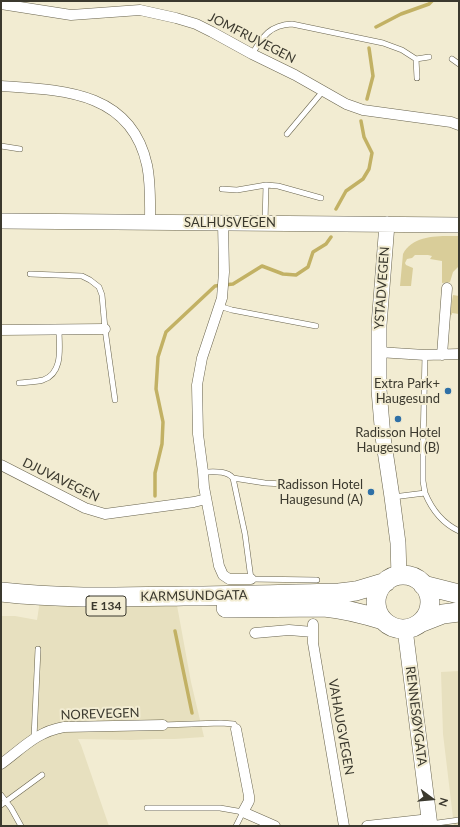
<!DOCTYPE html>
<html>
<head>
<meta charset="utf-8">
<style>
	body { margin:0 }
	#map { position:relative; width:460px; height:827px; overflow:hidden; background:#f2ecd2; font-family:Lato,sans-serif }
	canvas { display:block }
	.frame { position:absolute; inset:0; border:2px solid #3b392e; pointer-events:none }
	.north { position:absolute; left:412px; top:779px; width:40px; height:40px; -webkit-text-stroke:3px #f2ecd2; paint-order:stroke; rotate:106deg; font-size:11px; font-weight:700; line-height:16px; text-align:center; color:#3b392e }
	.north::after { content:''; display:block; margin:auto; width:14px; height:18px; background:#3b392e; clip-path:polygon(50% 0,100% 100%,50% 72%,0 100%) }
</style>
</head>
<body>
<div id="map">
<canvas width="460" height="827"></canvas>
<div class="frame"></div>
<div class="north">N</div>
</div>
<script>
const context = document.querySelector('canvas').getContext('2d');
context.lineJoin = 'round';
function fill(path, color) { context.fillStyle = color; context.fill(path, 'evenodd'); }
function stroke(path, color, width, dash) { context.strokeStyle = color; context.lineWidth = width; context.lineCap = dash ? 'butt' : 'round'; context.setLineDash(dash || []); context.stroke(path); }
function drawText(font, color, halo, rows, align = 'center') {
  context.font = font + ' Lato,sans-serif'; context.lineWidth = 4; context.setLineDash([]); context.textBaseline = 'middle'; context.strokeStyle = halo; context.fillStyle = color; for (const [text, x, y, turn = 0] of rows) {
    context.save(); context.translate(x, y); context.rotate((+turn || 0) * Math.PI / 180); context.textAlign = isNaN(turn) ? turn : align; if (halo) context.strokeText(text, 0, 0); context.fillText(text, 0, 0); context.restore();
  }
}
fill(new Path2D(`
	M174 589 191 682 204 737 175 739H155L131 740 78 739 81 745 109 826H1V616H15L37 620 41 594Z
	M459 671V826H454L443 734 441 672Z`), '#e7e0bf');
fill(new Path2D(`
	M459 236V266L453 272 450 282 442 283V261L430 259 432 256 428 255H415L412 258 407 259 405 263 406 265 413 268 411 286H400L403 254C413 234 441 236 459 236Z
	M453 295 459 296V314L452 313V315L450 314Z`), '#d9cd99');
stroke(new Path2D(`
	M376 27 401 14 429 4 432 1
	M367 99 373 76 369 48
	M336 209 346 191 363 179 369 169 372 153 364 137 361 121
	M155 496V473L162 444 163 422 156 389 158 357 166 332 215 286 233 284 262 266 283 274 296 275 308 267 313 252 326 244 331 237
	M175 631 192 713`), '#c2b164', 3.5);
const lane = new Path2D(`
	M252 54C263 36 270 25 292 24L383 43 402 50 416 59 429 57
	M416 59 417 78
	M452 59 459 64
	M287 134 323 91
	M1 146 20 149
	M222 189 237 190 266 185 278 186 321 198
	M265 223 266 185
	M30 274 82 276 90 280 99 287 102 295 105 329 115 400
	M219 306 232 310 316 326
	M425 355 423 445V481L425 493
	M19 383C27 382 36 382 43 380 64 373 59 346 59 330
	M203 472C213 472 226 470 233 478L265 483 302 485
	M233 478 245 534 251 579 317 580
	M393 497 425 493C432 510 442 523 459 531
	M163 725 221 723 234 724 236 729
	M34 738 38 649
	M1 795 11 808 21 826
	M1 805 42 775
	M147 808H220L243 812 236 826
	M430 824 459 820`);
const street = new Path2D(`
	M1 4 71 15 140 10 176 18 196 24 212 32 252 54 295 75 346 104 363 110 451 122 459 125
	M1 86C62 90 131 91 147 165 151 184 150 204 150 223
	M223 223 224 272 222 298 202 358 197 385 198 434 203 472 204 487 219 566 223 575 229 579H251
	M1 330 105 329
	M378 352 425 355 459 354
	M442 355 447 288
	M1 465 85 508 105 514 194 502 206 499
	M313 624V643L344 826
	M255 633 289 630 313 632
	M236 729 249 796V801L243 812 275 826
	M1 764C23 748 36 732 64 727L163 725
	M367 826 430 819`);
const secondary = new Path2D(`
	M1 221 459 225
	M387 224 379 325V390L383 437 392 497 398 543 399 576
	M405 629 430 826`);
const highway = new Path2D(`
	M376 602a27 27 0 1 1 54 0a27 27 0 1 1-54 0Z
	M423 585 459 594
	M1 592C62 599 123 597 184 596 236 596 287 594 339 593L356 591 386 582
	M226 608 324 607C344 609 364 614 383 620
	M420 623 443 614 459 612`);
stroke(lane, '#68634d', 6);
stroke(street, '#68634d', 11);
stroke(secondary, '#68634d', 16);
stroke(highway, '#68634d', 20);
stroke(lane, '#fff', 5);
stroke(street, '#fff', 10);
stroke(secondary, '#fff', 15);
stroke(highway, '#fff', 19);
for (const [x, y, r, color] of [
	[448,391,4,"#2f70a6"],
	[398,419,4,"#2f70a6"],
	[371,492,4,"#2f70a6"]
]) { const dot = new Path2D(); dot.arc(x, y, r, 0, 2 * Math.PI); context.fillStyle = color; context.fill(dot); stroke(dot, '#f2ecd2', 1.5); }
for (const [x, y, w] of [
	[106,606,40]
]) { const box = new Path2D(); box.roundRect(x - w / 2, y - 10, w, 20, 3); context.fillStyle = '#f2ecd2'; context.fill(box); stroke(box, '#3b392e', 1); }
drawText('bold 12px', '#3b392e', null, [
	["E 134",106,606]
]);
drawText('13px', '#3b392e', '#f2ecd2', [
	["JOMFRUVEGEN",252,38,27],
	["SALHUSVEGEN",230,223],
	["YSTADVEGEN",382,288,-86],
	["DJUVAVEGEN",61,480,26],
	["KARMSUNDGATA",194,596,-1],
	["NOREVEGEN",100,714,-2],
	["RENNESØYGATA",416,716,83],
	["VAHAUGVEGEN",341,727,80]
]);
drawText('13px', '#3b392e', '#f2ecd2', [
	["Extra Park+",440,384],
	["Haugesund",440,399],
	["Radisson Hotel",398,433,"center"],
	["Haugesund (B)",398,448,"center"],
	["Radisson Hotel",363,485],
	["Haugesund (A)",363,500]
], 'right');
</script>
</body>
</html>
